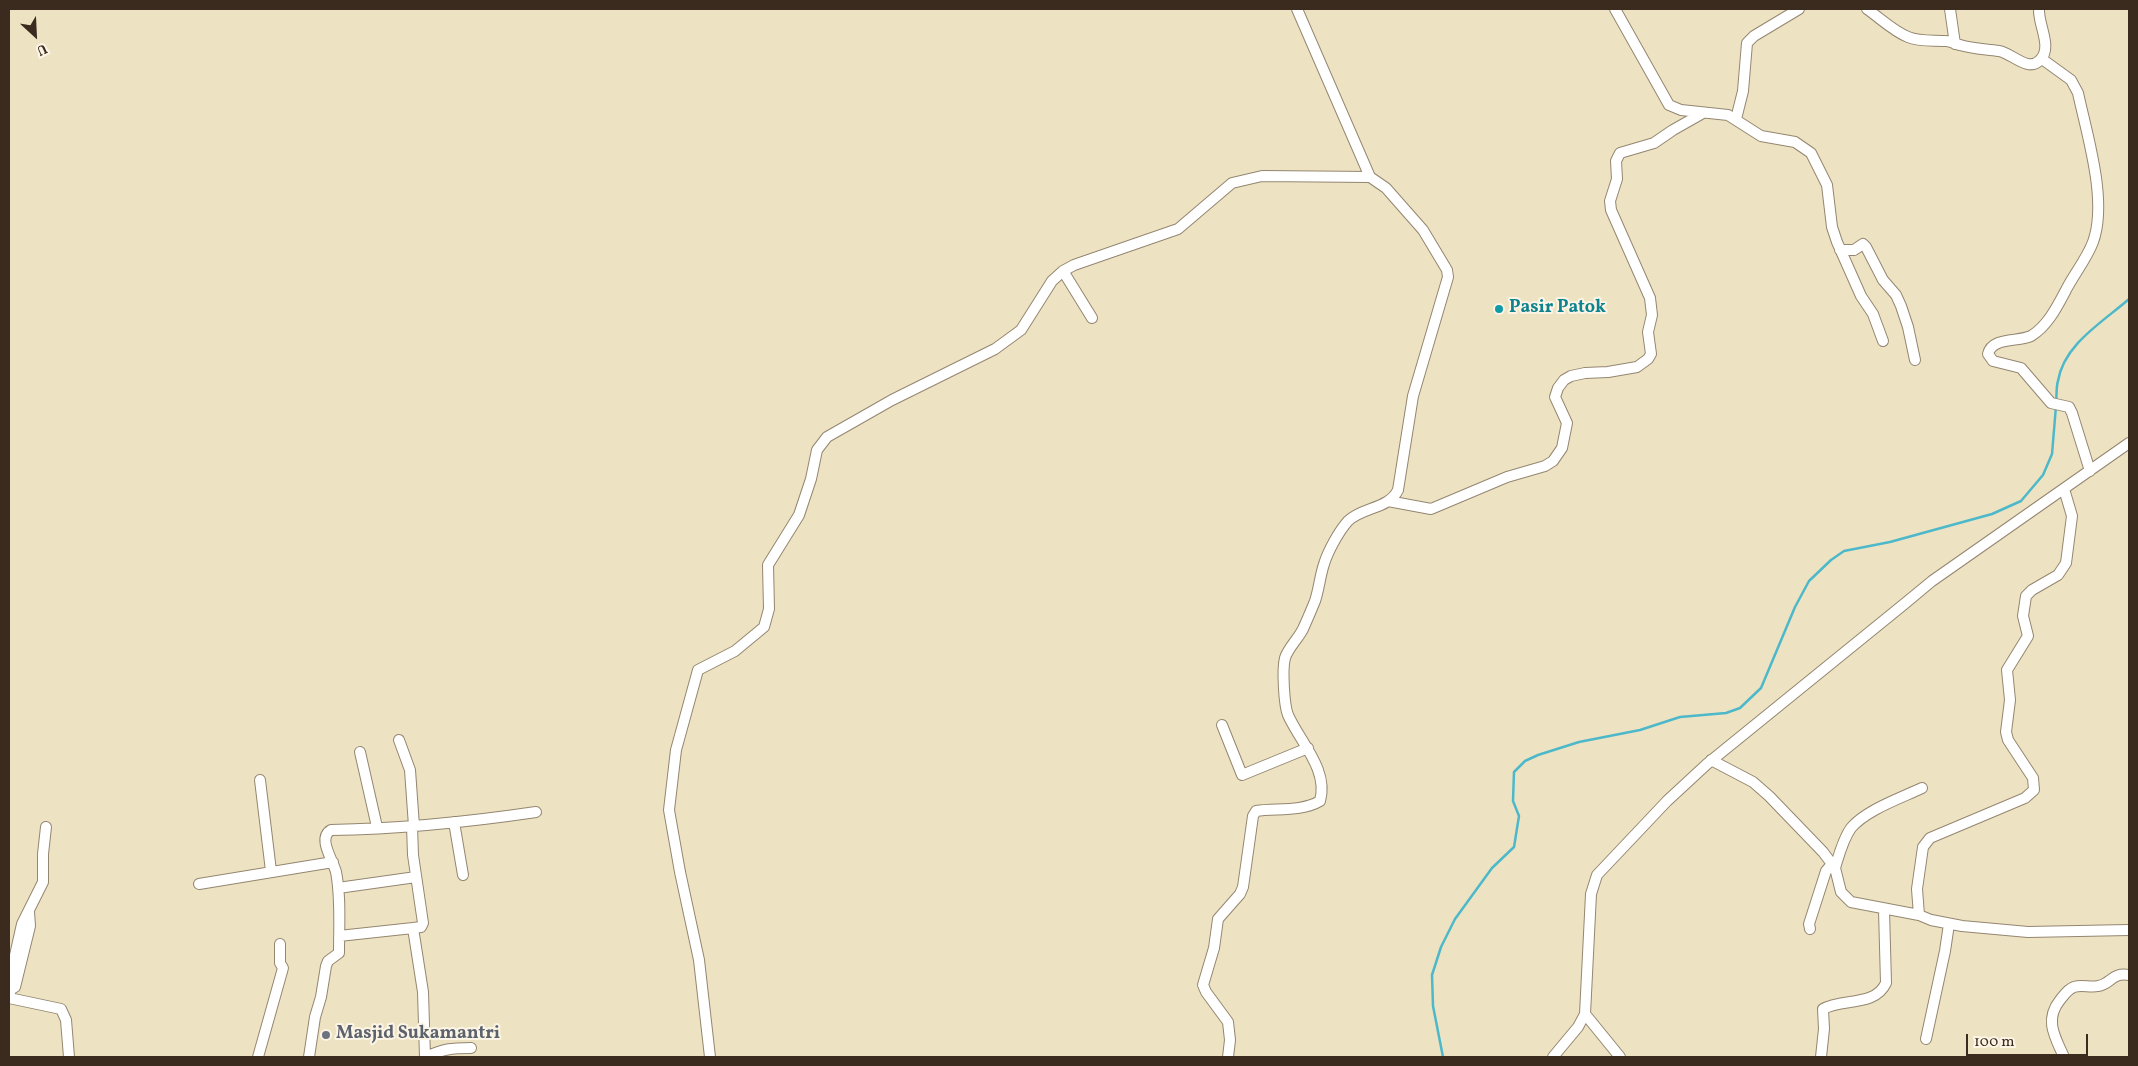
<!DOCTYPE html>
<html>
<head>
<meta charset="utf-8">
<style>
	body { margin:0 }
	#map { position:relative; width:2138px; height:1066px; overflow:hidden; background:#ede3c3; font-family:Vollkorn,serif }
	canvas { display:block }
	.frame { position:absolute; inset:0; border:10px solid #3b2a1e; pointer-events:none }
	.north { position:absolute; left:10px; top:10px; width:50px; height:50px; -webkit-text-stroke:4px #fcf5e5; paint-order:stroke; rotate:155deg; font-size:14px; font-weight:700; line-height:20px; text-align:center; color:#3b2a1e }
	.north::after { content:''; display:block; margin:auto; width:18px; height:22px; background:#3b2a1e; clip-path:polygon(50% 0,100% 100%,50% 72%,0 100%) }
	.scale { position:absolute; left:1966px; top:1034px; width:122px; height:22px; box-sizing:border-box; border:2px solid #3b2a1e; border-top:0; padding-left:6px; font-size:15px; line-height:18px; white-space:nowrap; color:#3b2a1e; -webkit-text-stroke:4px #fcf5e5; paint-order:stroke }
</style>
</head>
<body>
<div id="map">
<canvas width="2138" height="1066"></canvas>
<div class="frame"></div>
<div class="north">U</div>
<div class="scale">100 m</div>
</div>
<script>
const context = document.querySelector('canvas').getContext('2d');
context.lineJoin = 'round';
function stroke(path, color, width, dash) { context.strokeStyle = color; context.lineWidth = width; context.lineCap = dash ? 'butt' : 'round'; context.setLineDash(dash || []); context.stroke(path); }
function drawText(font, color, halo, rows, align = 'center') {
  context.font = font + ' Vollkorn,serif'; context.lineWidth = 4; context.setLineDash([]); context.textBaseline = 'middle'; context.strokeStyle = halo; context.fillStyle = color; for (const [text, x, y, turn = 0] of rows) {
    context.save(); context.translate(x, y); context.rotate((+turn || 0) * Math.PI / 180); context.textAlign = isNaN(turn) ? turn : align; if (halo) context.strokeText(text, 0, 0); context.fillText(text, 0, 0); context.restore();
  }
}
stroke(new Path2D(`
	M2056 401C2057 394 2056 387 2058 381 2064 344 2103 322 2129 299
	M1443 1057 1433 1006 1432 975 1441 947 1455 919 1492 868 1514 847 1519 816 1513 801 1514 772 1525 761 1538 755 1579 742 1640 730 1680 717 1726 713 1740 708 1761 688 1795 607 1809 581 1831 560 1844 551 1890 542 1992 514 2021 501 2043 475 2052 454 2056 406`), '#4db8ca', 2.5);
const minor = new Path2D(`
	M1615 9 1669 105 1681 110 1728 115 1761 136 1795 142 1811 153 1827 185 1832 227 1837 242 1861 296 1873 314 1883 341
	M1867 9C1880 18 1893 31 1908 37 1920 42 1933 40 1946 41 1951 41 1955 44 1960 45 1973 49 1986 49 1999 51 2012 53 2028 73 2040 60 2053 47 2038 25 2039 9
	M1950 9 1955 44
	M2042 59 2071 80 2078 93C2087 135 2108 201 2093 242 2087 258 2075 273 2067 288 2058 305 2048 326 2031 336 2018 342 1992 337 1988 354L1993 361 2021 368 2051 403 2069 407 2072 413 2090 471
	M1736 119 1743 91 1747 43 1754 36 1799 9
	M1840 250H1854L1863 244 1866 247 1883 280 1896 295 1901 306 1908 327 1915 360
	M1063 271 1092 318
	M1388 501 1431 509 1507 477 1545 466 1553 461 1562 448 1567 423 1555 397 1558 388 1564 380 1571 376 1585 373 1608 372 1637 367 1648 359 1651 354 1648 332 1652 315 1650 298 1611 210 1610 201 1617 179 1616 161 1620 153 1654 143 1673 130 1703 113
	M1222 725 1242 775 1308 748
	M399 740 410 770 414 826
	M360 752 377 827
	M1711 760 1753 782 1769 796 1823 852 1835 868 1841 892 1851 902 1919 915 1931 920 1962 926 2028 932 2129 930
	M260 780 271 871
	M454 822 463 875
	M412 826 413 855 423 923 421 927 413 928 423 992 425 1057
	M1835 868C1839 855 1843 839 1851 828 1866 810 1901 798 1922 788
	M199 884 333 862
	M338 888 416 877
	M29 912 30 926 15 987 11 989 9 998 61 1009 66 1020 69 1057
	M1919 915 1917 889 1923 847 1930 838 2025 798 2034 790 2033 778 2008 740 2006 732 2010 700 2007 670 2028 636 2023 616 2026 596 2032 590 2058 575 2066 563 2072 516 2064 489
	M1810 929 1809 924 1826 871 1832 864
	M339 936 413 928
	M11 989 9 982 22 924 43 882V854L46 827
	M1585 1014 1620 1057
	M1926 1039 1945 951 1949 924
	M258 1057 283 968 280 963V944
	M309 1057 315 1017 321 997 326 966 328 961 339 953C339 926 341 897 336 872 333 860 317 838 331 830 399 829 468 822 536 812
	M426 1057C443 1049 451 1048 471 1048
	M710 1057 699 960 680 872 669 810 676 750 698 670 735 651 764 627 769 609 768 565 799 515 811 479 817 450 827 437 892 400 995 349 1021 330 1052 281 1063 271 1074 265 1178 229 1232 183 1262 176 1370 177
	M1228 1057 1230 1040 1228 1022 1206 992 1203 985 1214 948 1218 919 1240 894 1243 887 1253 816 1256 811C1277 808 1301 812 1320 801 1329 770 1300 742 1288 715 1284 705 1282 669 1285 658 1288 648 1298 639 1303 629 1307 620 1311 611 1315 601 1319 589 1320 576 1324 564 1328 551 1339 531 1348 521 1362 507 1389 509 1398 490L1413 396 1448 277 1447 270 1423 230 1386 188 1370 177 1297 9
	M1553 1057 1578 1027 1585 1014 1591 894 1597 875 1667 801 1707 764 1903 605 1932 581 2129 443
	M1821 1057 1824 1029 1823 1009C1842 998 1875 1007 1886 983L1884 910
	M2064 1057C2055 1037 2044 1020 2060 1000 2064 995 2068 989 2074 987 2082 984 2090 988 2098 986 2111 984 2112 972 2129 975`);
stroke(minor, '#948670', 12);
stroke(minor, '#fff', 10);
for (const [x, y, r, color] of [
	[1499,309,5,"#0f9aa8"],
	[326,1035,5,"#6b7280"]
]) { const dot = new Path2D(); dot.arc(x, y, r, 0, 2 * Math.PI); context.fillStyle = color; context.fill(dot); stroke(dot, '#fcf5e5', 2); }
drawText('bold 18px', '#0d838f', '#fcf5e5', [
	["Pasir Patok",1509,309]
], 'left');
drawText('bold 18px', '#5b616d', '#fcf5e5', [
	["Masjid Sukamantri",336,1035]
], 'left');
</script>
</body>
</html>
